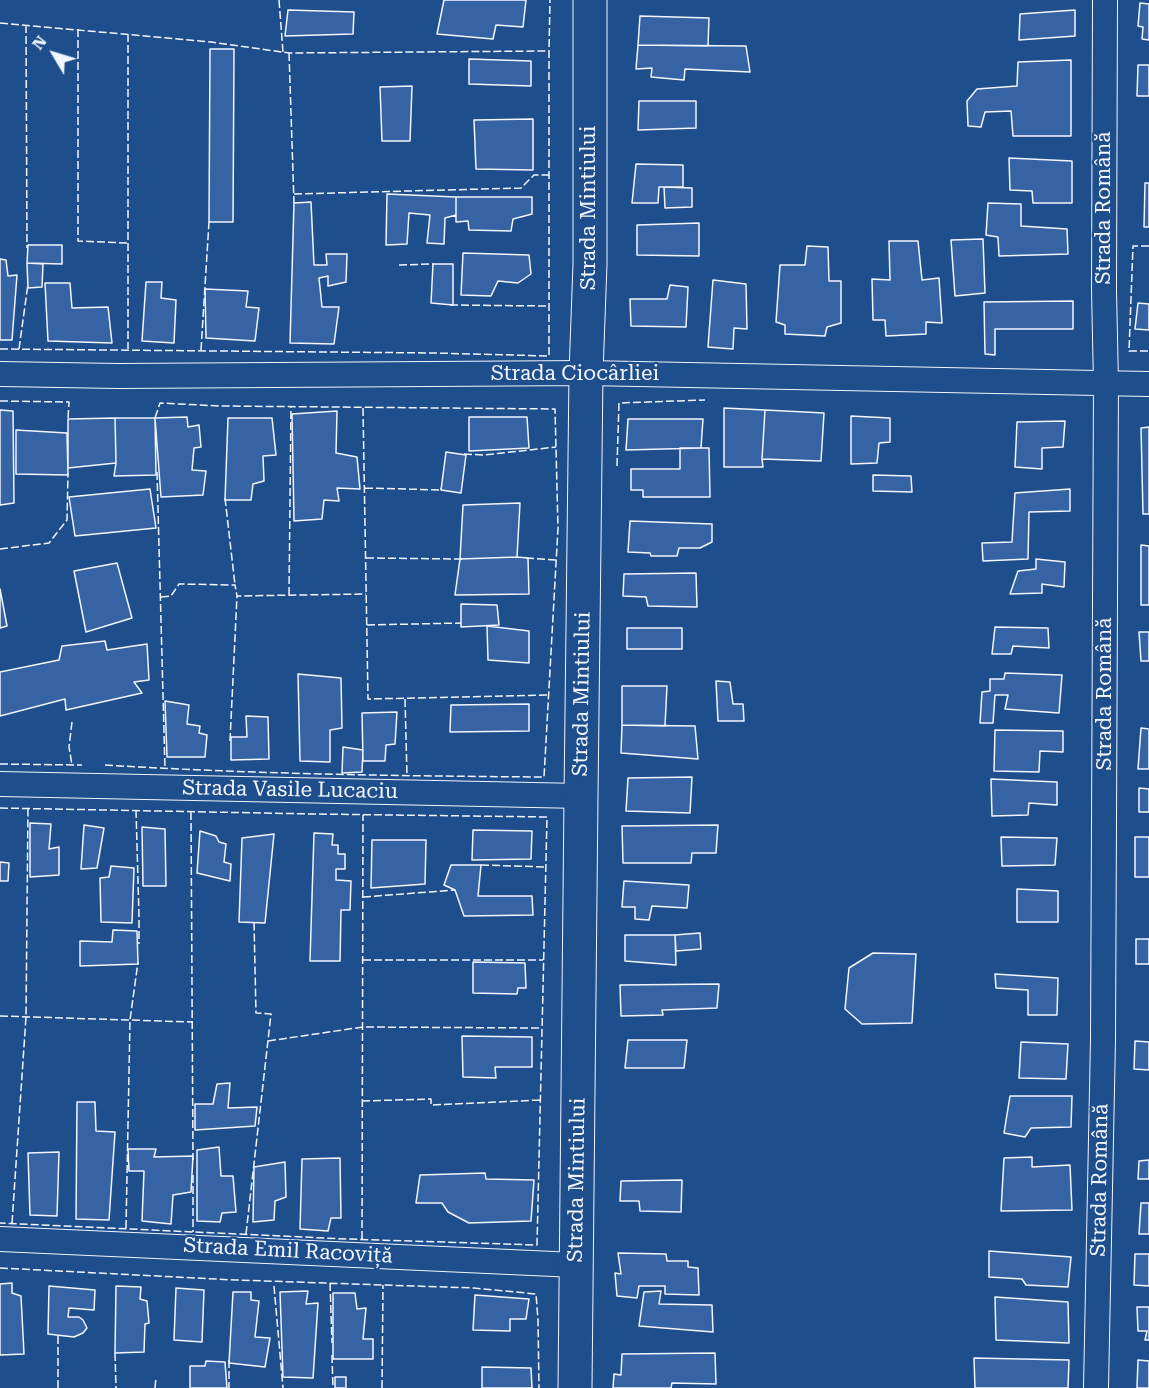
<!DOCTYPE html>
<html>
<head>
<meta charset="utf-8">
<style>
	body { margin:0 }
	#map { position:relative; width:1149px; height:1388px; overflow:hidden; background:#1f4e8c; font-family:"Roboto Serif",serif }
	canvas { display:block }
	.north { position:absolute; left:24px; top:24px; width:60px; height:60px; -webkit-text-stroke:4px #1f4e8c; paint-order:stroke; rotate:308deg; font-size:16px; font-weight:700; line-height:24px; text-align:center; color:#f2f6ff }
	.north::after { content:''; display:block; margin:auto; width:21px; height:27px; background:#f2f6ff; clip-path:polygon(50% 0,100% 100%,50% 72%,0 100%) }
</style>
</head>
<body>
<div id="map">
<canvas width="1149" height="1388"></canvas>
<div class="north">N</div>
</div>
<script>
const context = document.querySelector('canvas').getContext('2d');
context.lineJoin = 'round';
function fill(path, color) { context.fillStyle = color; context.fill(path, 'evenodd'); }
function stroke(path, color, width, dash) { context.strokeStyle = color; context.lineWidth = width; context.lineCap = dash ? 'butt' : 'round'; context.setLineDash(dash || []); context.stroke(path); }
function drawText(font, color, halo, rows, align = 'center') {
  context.font = font + ' "Roboto Serif",serif'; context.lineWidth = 4.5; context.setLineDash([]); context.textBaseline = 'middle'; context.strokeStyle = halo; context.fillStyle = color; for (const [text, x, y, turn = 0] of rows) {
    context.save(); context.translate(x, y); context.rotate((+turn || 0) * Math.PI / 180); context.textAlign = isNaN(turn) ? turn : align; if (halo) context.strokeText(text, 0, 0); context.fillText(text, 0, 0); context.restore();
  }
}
const building = new Path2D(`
	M444 0H526L523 27 496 25 493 39 437 34Z
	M1140 3 1149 4V40L1142 39 1143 27 1138 26Z
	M288 10 354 12 353 34 285 36Z
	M1075 10V36L1019 40 1020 14Z
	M640 16 709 18 708 46 638 45Z
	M638 45 746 46 750 72 685 69 684 80 651 77 652 68 636 69Z
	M210 49H234L233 222H209Z
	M469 59 531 61V86L469 84Z
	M1071 60V136H1013L1011 111 985 112 981 127 968 126 967 101 977 89 1017 86 1018 62Z
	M1138 65H1149V96H1137Z
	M412 86 410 141H382L380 87Z
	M639 101H696V128L638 130Z
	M533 119V170L476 169 474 120Z
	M1009 158 1072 161V203H1033L1032 191 1010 190Z
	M636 164 683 165V187H659L658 203H632Z
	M1145 183H1149V227H1144Z
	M664 187 692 188V207L665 208Z
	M387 194 456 197V215L445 218 444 244 427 243 430 215 409 213 407 244 386 245Z
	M456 197H532V214L513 219 511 231 469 230 468 221 456 222Z
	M311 202 314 265H327L326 254H347L346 282 328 286V276L319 278 322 307H339L334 344 290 343 294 203Z
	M988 203 1021 204V226L1067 229 1068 254 999 256 998 237 986 235Z
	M699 223V256L637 255V225Z
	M983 239 985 293 955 296 951 240Z
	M889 241H918L922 280 939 278 942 323 926 322V334L886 336 885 320H873L872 279 890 280Z
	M28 245H62V264L27 263Z
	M807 246 828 247 829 281H841V323L827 327 825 336 785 334V325L776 322 780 265H805Z
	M463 253 529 255 531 274 518 283 498 281 491 296 461 295Z
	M0 259 6 260 8 276 17 275 12 340H0Z
	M27 263 43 264 42 287 28 288Z
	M433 264H453V305L431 303Z
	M713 280 746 284 747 329 734 328 733 349 708 347Z
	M146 282H162L161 298 176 300 174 343 142 341Z
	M45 283H70L72 308 108 307 112 343 48 341Z
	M670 285 688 287 686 327 631 326 630 299H667Z
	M205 289 248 291 246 307 259 308 255 341 206 338Z
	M1073 301V329H995V355L985 354 984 302Z
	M1138 303 1149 304V330L1135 329Z
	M724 408 765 410 762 459 763 467H724Z
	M0 410 13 411 14 503 0 505Z
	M765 410 824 413 821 461 762 459Z
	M337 411 336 453 357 457 360 489 337 488 339 501 324 500 322 519 294 521 292 414Z
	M851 416 890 418V442L879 443 877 463 851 464Z
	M187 417 188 427 199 425 201 447 194 448 192 470 206 471 203 495 161 497 155 418Z
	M469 417H527L529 448 469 451Z
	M115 418 116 463 68 468V419Z
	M115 418H155L156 475 114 476 116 463Z
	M228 418H272L276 455 263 456 264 481 253 484 251 500H225Z
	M628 419H703L701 448 626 450Z
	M1065 421 1063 447 1042 448V469L1015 467 1017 422Z
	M1149 427V514H1143L1141 428Z
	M16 430 67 433 68 475 16 474Z
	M680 448H709L710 497H643V490H631V469H680Z
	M446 452 466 455 461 493 441 490Z
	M873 475 911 476 912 492 873 491Z
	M150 489 156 528 75 536 69 497Z
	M1070 489V511L1029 512 1028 559 983 561 982 543 1012 542 1015 493Z
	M520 503 517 557 460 559 463 505Z
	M630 521 712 524V542L700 548H679L677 556H651L650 553 628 552Z
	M1141 545 1149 546V605H1141Z
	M517 557 528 558 529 594 455 595 460 559Z
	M1036 559 1065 562 1064 587 1042 584V593L1010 594 1018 571 1036 569Z
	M117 563 132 618 86 632 74 571Z
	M696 573 697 607 648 606 646 597 623 596 624 574Z
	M0 589 7 626 0 628Z
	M461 604 497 605 499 625 461 627Z
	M487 626 529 631V663L488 660Z
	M995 627 1048 628 1049 648 1013 646 1011 654H992Z
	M627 628H682V649H627Z
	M1139 632H1149V661H1141Z
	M105 641 107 650 147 644 149 680 134 682 142 693 66 710 65 699 0 716V672L59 660 62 646Z
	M1005 673 1062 675 1059 713 1005 709 1008 695H995L993 723H980L982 692 990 691V679H1004Z
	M298 674 341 678 342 728 330 730V762L300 761Z
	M716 681 730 682 733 704H743L744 721H718Z
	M622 686H667L665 726 622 725Z
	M165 701 189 705 187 724 200 726 199 733 207 735 205 757H167Z
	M529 704V731L450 732 451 705Z
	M397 712 395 744 386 745 385 761H363L362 713Z
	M246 716 268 717 269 759 231 760V737H247Z
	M622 725 695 726 698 759 621 753Z
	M1141 728 1149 729V769H1138Z
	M995 730 1063 731V752L1040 751 1039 772 994 771Z
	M343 747 363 750 362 772 342 773Z
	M692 777 690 813 626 811 628 778Z
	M991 779 1057 782V805L1029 803 1028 815 992 816Z
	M1139 788 1149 789V812H1139Z
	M30 823 51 824 49 849 59 847V875L30 877Z
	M84 825 104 828 97 868 81 869Z
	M718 825 716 853H692L691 863H623L622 826Z
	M142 827 165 829 166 886H143Z
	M473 830 532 831 531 859 472 860Z
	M200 831 216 836 219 842 226 844 224 862 231 864 230 881 197 873Z
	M314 833 333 834 332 845H338V854H345V869H336V880L351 881 350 910H341L340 961H310Z
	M274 834 265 923 239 922 242 838Z
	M1001 837 1057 838 1055 865 1002 866Z
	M1135 837H1149V877H1135Z
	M372 840H426L425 884 371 888Z
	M0 862 9 863 8 881H0Z
	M451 865H481L478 896H532L533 915 464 916 455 890 444 885Z
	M111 866 134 868 132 923 101 922 100 878 109 877Z
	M624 881 689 885 687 908 652 906 649 920 635 919V907H622Z
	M1017 889 1058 891V922H1017Z
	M113 930 137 931 138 964 80 966V941L112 942Z
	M700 933 701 949 676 951 675 935Z
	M625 935H675L676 965 625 961Z
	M1136 939H1149V964H1136Z
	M873 953 916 954 912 1023 862 1024 845 1009 849 968Z
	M473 962 525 963 526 988H518L517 994 473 993Z
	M995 974 1058 978 1057 1015H1028V990L996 988Z
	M719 984 717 1008 662 1010 663 1015 621 1016 620 985Z
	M462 1036 532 1037V1067H495L496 1078 463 1077Z
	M628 1040H687L684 1068H625Z
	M1135 1041 1149 1042V1070L1134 1069Z
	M1021 1042 1068 1044 1066 1079 1019 1078Z
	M230 1083 228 1108 257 1107 255 1126 195 1130V1104H213L217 1084Z
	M1010 1096H1072L1071 1127 1031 1128 1025 1137 1004 1133Z
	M77 1102H95L96 1131 115 1132 109 1220 76 1219Z
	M219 1147 221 1176H233L236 1212 222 1213 220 1222 197 1221V1150Z
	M128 1149H156L154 1157 193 1156 191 1192 173 1195 171 1224 142 1221 144 1171H129Z
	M59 1152 57 1216 30 1215 28 1153Z
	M1032 1157V1167L1070 1165 1072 1210 1001 1211 1004 1158Z
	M340 1158 341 1218H331L328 1231 300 1229 302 1159Z
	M1149 1160V1179H1138L1139 1161Z
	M285 1162 286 1197 275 1201 274 1220 253 1222 254 1167Z
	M485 1173 486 1179 534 1180 531 1221 469 1223 448 1212 442 1203H416L420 1175Z
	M682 1180 681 1212 640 1211 639 1201H620L621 1181Z
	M1141 1203H1149V1234H1139Z
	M989 1251 1071 1257 1068 1287 1026 1285 1022 1279 989 1277Z
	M618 1253 666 1254 667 1261H688V1267L698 1268 699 1295 665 1294V1286H639L637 1298 617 1296 615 1273 621 1274Z
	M1135 1254H1149V1286L1134 1285Z
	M12 1283V1293L21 1296 24 1354 0 1355V1284Z
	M49 1286 95 1290 94 1310 69 1308 68 1317H79L83 1320 87 1328 83 1333 74 1337 48 1334Z
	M116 1286 141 1287 140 1299 147 1301 149 1323 145 1324 144 1352 115 1353Z
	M176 1288 204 1290 202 1342 174 1340Z
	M308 1291 306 1304 318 1303 313 1378 283 1377 280 1292Z
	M661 1291 659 1304 712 1305 713 1332 639 1326 644 1292Z
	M233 1292H251V1300L259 1301 255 1337 270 1338 265 1367 229 1363Z
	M333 1293H355L357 1309 366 1308 363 1339H373V1359H333Z
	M475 1295 529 1299 526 1319H510V1331L473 1330Z
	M995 1297 1068 1302 1069 1343 996 1340Z
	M1137 1307H1149V1340H1145L1147 1331H1138Z
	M715 1353 716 1384 672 1383 671 1388H613L614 1374 621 1375 622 1354Z
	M974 1358 1069 1360 1068 1388H975Z
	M1138 1360 1149 1361V1388H1137Z
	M206 1361 225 1362 227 1388H190V1366H205Z
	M482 1367 531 1368 532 1388H482Z
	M335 1377H346V1388H335Z`);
fill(building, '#3563a3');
stroke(building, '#f2f6ff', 1.5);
const street = new Path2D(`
	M0 374 118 376 586 373 1149 384
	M0 784 581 796
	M0 1239 576 1265
	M1096 1388 1103 1039 1106 384 1104 290 1105 0`);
const secondary = new Path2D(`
	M575 1388 581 796 586 373 590 264V0`);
stroke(street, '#f2f6ff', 26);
stroke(secondary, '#f2f6ff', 35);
stroke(street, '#1f4e8c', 24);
stroke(secondary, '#1f4e8c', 33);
stroke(new Path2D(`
	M279 0 283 52
	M0 23 211 42 289 53 549 51
	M26 25 27 248
	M78 29V241L128 243
	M128 34V349
	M289 53 294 203
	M294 194 521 188 534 175H549
	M1149 246H1133L1129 351H1149
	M399 265 433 264V265
	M450 305 549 306
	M0 349 435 353 549 356V51L550 0
	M19 349 28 284
	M201 350 209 222
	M0 401 69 402 68 419
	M363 408 368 699 548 695
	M464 454 484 455 556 447
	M617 466 619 403 705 400
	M157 472 165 769
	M365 488 441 490V488
	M225 498 235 585
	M0 549 49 543 67 520 68 473
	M366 558 463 559
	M526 558 556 560
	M289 595 291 407
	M161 597 171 596 179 584 235 585 237 596 366 594
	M367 625 461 623
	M405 699 407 776
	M72 722 69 747 72 765
	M230 741 237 596
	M0 764 82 765
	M105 765C251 774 397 776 544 777L558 528 555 409 220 406 160 403 155 418V421
	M0 808 314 814 547 817 537 1245 346 1239 0 1223
	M136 810 139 916V944
	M191 812 193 1160
	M481 865 546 867
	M363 897 455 890
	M363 960H543
	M0 1016 192 1022
	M268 1041 363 1027 542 1028
	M362 1101 431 1099V1105L540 1100
	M193 1175V1232
	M12 1223 26 1017 28 808
	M126 1228 130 1020 138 962
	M246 1234 271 1014 256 1013 254 922
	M362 1239 363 815
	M0 1268 235 1280 474 1288 536 1294 538 1320 539 1388
	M330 1283 332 1343
	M274 1286 283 1388
	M115 1353 116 1388
	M332 1355 333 1388
	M229 1360V1388
	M58 1388V1335
	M155 1388 156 1377
	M382 1388 383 1285`), '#f2f6ff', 1.5, [8, 3]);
drawText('21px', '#f2f6ff', '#1f4e8c', [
	["Strada Mintiului",589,208,-90],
	["Strada Română",1104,208,-90],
	["Strada Ciocârliei",575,374],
	["Strada Mintiului",582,694,-89],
	["Strada Română",1105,694,-90],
	["Strada Vasile Lucaciu",290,790,1],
	["Strada Mintiului",577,1180,-89],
	["Strada Română",1100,1180,-89],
	["Strada Emil Racoviță",288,1251,3]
]);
</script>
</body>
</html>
